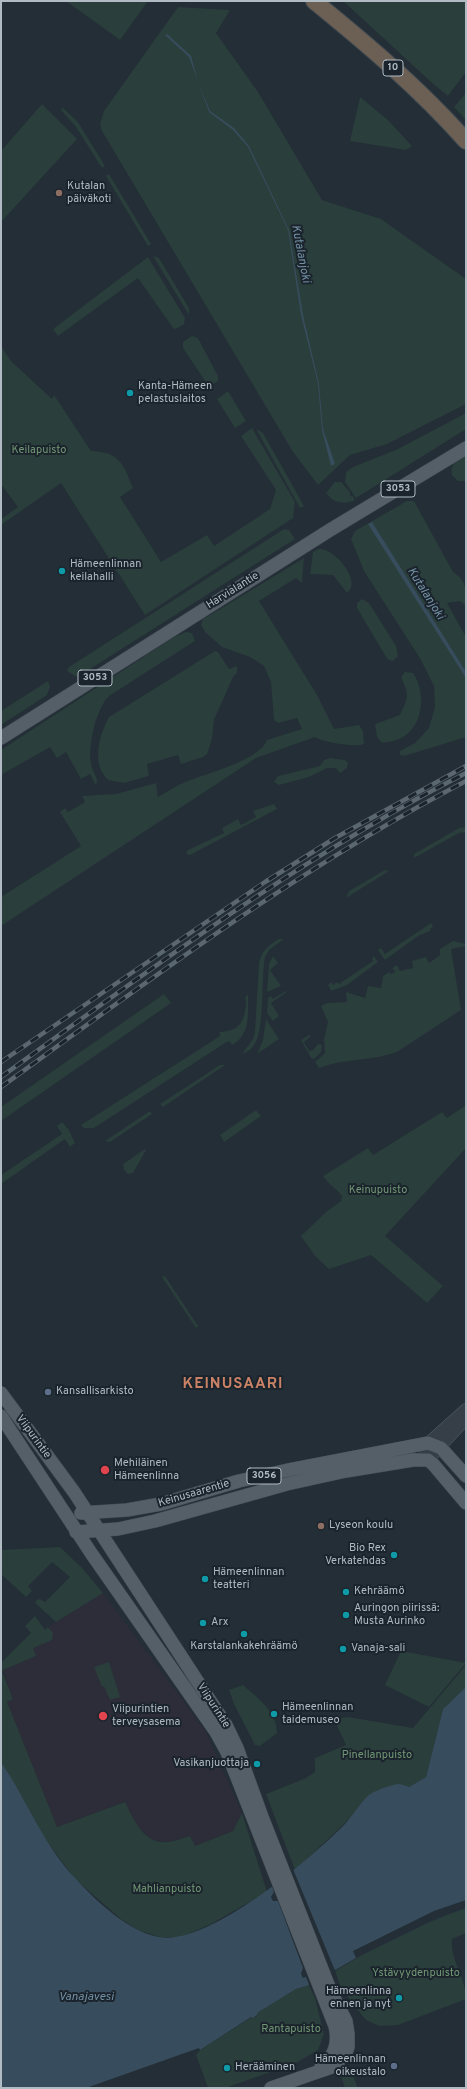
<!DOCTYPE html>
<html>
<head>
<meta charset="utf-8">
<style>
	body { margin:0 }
	#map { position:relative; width:467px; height:2089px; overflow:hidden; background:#232e36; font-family:Overpass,sans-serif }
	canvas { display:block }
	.frame { position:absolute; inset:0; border:2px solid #b0bbc3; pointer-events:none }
</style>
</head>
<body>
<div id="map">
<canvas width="467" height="2089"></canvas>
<div class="frame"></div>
</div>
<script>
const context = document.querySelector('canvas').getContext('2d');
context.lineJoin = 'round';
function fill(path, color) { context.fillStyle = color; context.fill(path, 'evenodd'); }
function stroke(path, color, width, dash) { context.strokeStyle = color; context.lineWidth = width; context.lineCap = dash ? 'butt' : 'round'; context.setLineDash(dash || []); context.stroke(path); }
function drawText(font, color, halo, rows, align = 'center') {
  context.font = font + ' Overpass,sans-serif'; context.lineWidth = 4; context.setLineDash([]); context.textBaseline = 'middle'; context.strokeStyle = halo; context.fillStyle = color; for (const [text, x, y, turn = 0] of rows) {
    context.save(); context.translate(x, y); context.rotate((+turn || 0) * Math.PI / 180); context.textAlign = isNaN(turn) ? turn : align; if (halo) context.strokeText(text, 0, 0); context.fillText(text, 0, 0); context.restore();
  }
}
fill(new Path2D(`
	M103 1593 205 1730 242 1813 233 1831 195 1846 190 1836 168 1842 153 1840 138 1828 124 1802 57 1827 7 1702 13 1699 3 1670 36 1656 33 1648 53 1633 48 1627Z`), '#2d2d39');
fill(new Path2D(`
	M66 1H148L120 40Z
	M343 1H466V72L448 96 431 82Z
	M178 7 230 10 216 33 258 92 322 200 381 219 466 279V404L387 444 350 455 318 485 293 452 102 131 100 124 104 111Z
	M466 93V120L454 107Z
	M360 97 388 120 412 146 406 150 350 141Z
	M42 104 77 139 1 222V151Z
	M62 107 78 122 105 166 102 168 76 127 61 110Z
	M109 174 151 244 148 246 106 176Z
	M153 256 159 258 189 308V315Z
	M148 257 185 318 184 324 176 329 173 328 138 278 58 336 53 329Z
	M192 336 196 337 199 340 218 376V381L211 385 207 384 183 348V342Z
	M1 346 11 361 52 399 54 395 91 451C120 452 123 464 133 488L120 497 161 562 207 535 214 546 270 509 276 490 241 436 252 428 295 502 293 518 145 615 61 483 1 525V519L18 507 1 484Z
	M228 391 246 421 235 428 217 399Z
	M466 413V429L356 498 345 482 346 472 353 467 398 449Z
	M256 429 263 433 304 506 300 508Z
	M466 455V481H458L452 475C450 463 457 461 466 455Z
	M335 482H341L350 492V497L352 495 355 500C344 505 333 503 326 493Z
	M407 501H414L453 572C467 581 466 590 466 606L460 601 447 603 466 637V737L404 756 400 755V751L415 743 429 728 435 707 434 686 421 660 364 571 351 539 355 531Z
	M284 529 289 530 295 539 79 676H75L67 671 69 667Z
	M319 549C335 548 363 582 347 593L333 575 310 574 313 552Z
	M304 558 302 583 296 578 259 601 317 695 334 729 359 725 363 731 364 744C356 748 322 742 315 737L256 758 1 926V897L81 846 60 812 65 808 68 812 85 802 82 796 116 794 156 783 158 797C167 792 175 786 185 782 205 774 260 760 267 740L302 729 297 718 278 723 274 720 271 682 264 666 250 657 222 647 205 632 201 625 203 619 212 614Z
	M362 599 369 603 396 646 398 656 393 661 389 660 386 657 357 608V603Z
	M186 632 192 633 195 641 109 696C96 709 88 745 91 763 91 770 98 776 97 783L95 784 90 774 81 779 66 752 57 758 50 747 1 775V750L174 637Z
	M215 651 218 652 229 669 237 666V673L233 677 214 720 212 739 207 754 203 757 181 764 178 755 147 764 149 776 124 783 108 780C91 764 99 735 109 717Z
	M405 672 413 673C426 691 424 725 403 737 397 741 389 742 382 743L377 737 375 724 400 715C409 695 409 696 401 677Z
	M48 681 50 687 47 695 1 725V711Z
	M330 758 345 760 348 763 347 768 340 773 336 768H327L309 777 279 785 274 782 278 776 320 766 324 760Z
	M274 804 277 809 192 854 189 855 186 853 188 850 224 833 222 828 238 819 241 825 256 817 253 811Z
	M466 827V832L459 833 414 858V854L459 828Z
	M385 870 389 871 346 898 349 891Z
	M431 923 433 927 430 929V931L418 936 385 960 378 950 381 948 385 954Z
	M279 939H284L269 950 265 957C261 978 265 1030 254 1045 251 1050 247 1052 242 1054L253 1039 255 1032 259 963C262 950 269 945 279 939Z
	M453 941 466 944V946L451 949 461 1010 397 1052C372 1061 345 1058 319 1068L315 1062 325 1053 324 1039 328 1022 321 1006 327 1003 347 1002 346 992 365 998 368 986 381 988 383 976 389 972 391 974 395 972 392 968 397 965 400 971 413 968 412 961 426 957 429 963 440 955V949Z
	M273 956 278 963 270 970 281 986 267 992 269 964Z
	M374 956 378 962 347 985 331 991 328 985 331 982 333 985 337 982 339 984 373 961 372 958Z
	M286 991 287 992 271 1003 279 1016 273 1021 267 1013 268 998 271 996 273 999Z
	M164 994 171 1003 1 1121V1107Z
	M248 994C248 1013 251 1035 232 1045L229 1041 225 1043 94 1128H84L81 1125 220 1036 219 1032C234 1031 243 1027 245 1010 246 1006 247 1002 245 998Z
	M266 1019 279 1039 257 1054 263 1040Z
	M309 1035 311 1036 304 1042 309 1051 313 1050 318 1044 322 1045 321 1052 314 1059 311 1058 301 1040Z
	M220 1065H225L163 1107 160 1104Z
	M466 1105V1148L385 1236 443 1286 427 1303 371 1255 329 1269 315 1256 301 1236 326 1212 341 1201 342 1196C336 1188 329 1185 323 1176L368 1148 373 1155 442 1112 447 1118Z
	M256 1110 261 1116 224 1142 220 1135Z
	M150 1111 152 1114 110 1142 105 1141Z
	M62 1122 69 1130 75 1143 70 1147 65 1139 1 1184V1175L62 1134 57 1126Z
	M145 1149 146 1150 133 1173 128 1174 124 1170 123 1164Z
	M165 1276 198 1326 196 1328 162 1277Z
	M60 1547 83 1569 103 1593 56 1622 35 1603 37 1600 40 1599 45 1602 70 1577 52 1562 28 1586 32 1591 26 1597 1 1574V1550Z
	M35 1616 45 1630 48 1627 53 1633 52 1640 33 1648 36 1656 3 1670 2 1672 13 1699 7 1702 57 1827 125 1802C134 1820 144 1845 168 1842 175 1841 183 1838 190 1836L195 1846 233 1831 242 1813 267 1892 211 1924 181 1937H160L138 1930 121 1919 75 1879 42 1835 1 1762V1663L31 1633 25 1626Z
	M401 1651 466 1663 429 1707 385 1685Z
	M109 1662 120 1697 110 1700 104 1686 102 1687 94 1667Z
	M466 1665V1687L443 1709 426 1777 409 1787 371 1794 344 1824 295 1870 266 1794 304 1779 315 1772V1758L346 1745 334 1719 348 1717 413 1728Z
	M243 1685C257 1697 278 1713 277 1733L260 1746 255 1745 234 1704 229 1690Z
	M466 1908V1933L452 1939C450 1960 466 1978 466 1999L398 2025 379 2026 366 2020 361 2014 341 1988 335 1971C376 1946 421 1924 466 1908Z
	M309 1985 315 1998 324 2034 318 2050 296 2063 225 2088H208L196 2055 200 2050 252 2017 253 2018 257 2016 256 2013 296 1989Z
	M351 2071 358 2088H345L341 2076Z`), '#2a3e3b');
fill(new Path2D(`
	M167 34 191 56 198 82 210 111 234 128 249 146 289 230 303 315 319 384 323 429 335 464 331 466 322 430 318 384 301 315 288 230 248 147 233 130 209 112 189 57 165 35Z
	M372 522 466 672V678L368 524Z
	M466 1687V1908L438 1918 356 1958 309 1985 296 1989 257 2013V2015L253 2018 251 2017 200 2050 199 2048 86 2088H1V1762C27 1800 43 1845 76 1879 96 1901 129 1932 159 1937 209 1946 310 1859 344 1825 352 1817 363 1798 372 1793 378 1790 390 1785 398 1784 401 1784 406 1786 409 1787L426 1777 443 1709Z`), '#374c5c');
fill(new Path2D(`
	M293 1869 336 1973 310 1987 306 1977 303 1978 301 1974 303 1968 278 1901H273L271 1897 274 1892 272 1886Z
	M466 1900V1908L438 1918 356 1958 353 1951 434 1911Z`), '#232e36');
const minor = new Path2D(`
	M466 1409 428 1443 425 1455 428 1460 466 1419`);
const major = new Path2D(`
	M1 738 330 530 466 448
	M1 1393 74 1492 226 1725 237 1748 262 1817 331 1992 346 2021 348 2034V2047L345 2055 332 2067 271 2088
	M1 1416 91 1553 216 1732 227 1752 335 2026C339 2043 335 2056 321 2067
	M81 1513 127 1510 161 1504 239 1481 288 1470 428 1443 441 1448 466 1476
	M76 1532 118 1529 155 1521 287 1484 346 1471 413 1460H428L433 1464 466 1503`);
const highway = new Path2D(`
	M314 1C368 45 420 89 466 141`);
stroke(minor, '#535d65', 12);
stroke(major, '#424b53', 14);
stroke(highway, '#404a52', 18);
stroke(minor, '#363f47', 11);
stroke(major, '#545f67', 13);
stroke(highway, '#6c5f53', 16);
const rail = new Path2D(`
	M1 1062 265 882 335 838 466 766
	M1 1077C151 969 300 857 466 773
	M1 1087C152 978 301 867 466 781`);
stroke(rail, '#5a6670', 4.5);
stroke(rail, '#1b242c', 3, [9]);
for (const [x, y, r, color] of [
	[59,193,4,"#8d6e63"],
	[130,393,4,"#0f9aa8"],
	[62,571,4,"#0f9aa8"],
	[48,1392,4,"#5c6f8a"],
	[105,1470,5,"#e0444e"],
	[321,1526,4,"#8d6e63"],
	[394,1555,4,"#0f9aa8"],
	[205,1579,4,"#0f9aa8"],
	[346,1592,4,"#0f9aa8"],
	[346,1615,4,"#0f9aa8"],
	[203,1623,4,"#0f9aa8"],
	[244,1634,4,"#0f9aa8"],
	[343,1649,4,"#0f9aa8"],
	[274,1714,4,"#0f9aa8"],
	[103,1716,5,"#e0444e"],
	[257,1764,4,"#0f9aa8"],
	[399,1998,4,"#0f9aa8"],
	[394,2066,4,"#5c6f8a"],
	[227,2068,4,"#0f9aa8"]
]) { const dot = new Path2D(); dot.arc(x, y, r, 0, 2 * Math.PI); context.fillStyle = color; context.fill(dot); stroke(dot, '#1b242c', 1.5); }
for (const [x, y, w] of [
	[393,68,20],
	[398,489,34],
	[95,678,34],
	[264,1476,34]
]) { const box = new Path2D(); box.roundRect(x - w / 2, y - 8, w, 16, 3); context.fillStyle = '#1b242c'; context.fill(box); stroke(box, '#b0bbc3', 1); }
drawText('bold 10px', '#b0bbc3', null, [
	["10",393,68],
	["3053",398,489],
	["3053",95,678],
	["3056",264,1476]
]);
drawText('11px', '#b0bbc3', '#1b242c', [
	["Kutalan",67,187],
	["päiväkoti",67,200],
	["Kanta-Hämeen",138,387],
	["pelastuslaitos",138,400],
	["Hämeenlinnan",70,565],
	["keilahalli",70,578],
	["Kansallisarkisto",56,1392],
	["Mehiläinen",114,1464],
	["Hämeenlinna",114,1477],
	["Lyseon koulu",329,1526],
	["Bio Rex",386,1549,"right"],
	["Verkatehdas",386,1562,"right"],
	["Hämeenlinnan",213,1573],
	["teatteri",213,1586],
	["Kehräämö",354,1592],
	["Auringon piirissä:",354,1609],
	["Musta Aurinko",354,1622],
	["Arx",211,1623],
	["Karstalankakehräämö",244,1647,"center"],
	["Vanaja-sali",351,1649],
	["Hämeenlinnan",282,1708],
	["taidemuseo",282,1721],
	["Viipurintien",112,1710],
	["terveysasema",112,1723],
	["Vasikanjuottaja",249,1764,"right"],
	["Hämeenlinna",391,1992,"right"],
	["ennen ja nyt",391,2005,"right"],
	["Hämeenlinnan",386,2060,"right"],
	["oikeustalo",386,2073,"right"],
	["Herääminen",235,2068]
], 'left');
drawText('11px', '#719774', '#1b242c', [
	["Keilapuisto",39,451],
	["Keinupuisto",378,1191],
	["Pinellanpuisto",377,1756],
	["Mahlianpuisto",167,1890],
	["Ystävyydenpuisto",416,1974],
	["Rantapuisto",291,2030]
]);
drawText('11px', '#b0bbc3', '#1b242c', [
	["Harvialantie",233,591,-32],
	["Viipurintie",33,1437,54],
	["Keinusaarentie",194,1494,-16],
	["Viipurintie",213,1706,57]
]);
drawText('italic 12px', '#7390a5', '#1b242c', [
	["Kutalanjoki",300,254,79],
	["Kutalanjoki",425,594,58],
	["Vanajavesi",86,1998]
]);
context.letterSpacing = '1px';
drawText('bold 15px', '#c98265', '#1b242c', [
	["KEINUSAARI",233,1385]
]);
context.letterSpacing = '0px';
</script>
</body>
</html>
